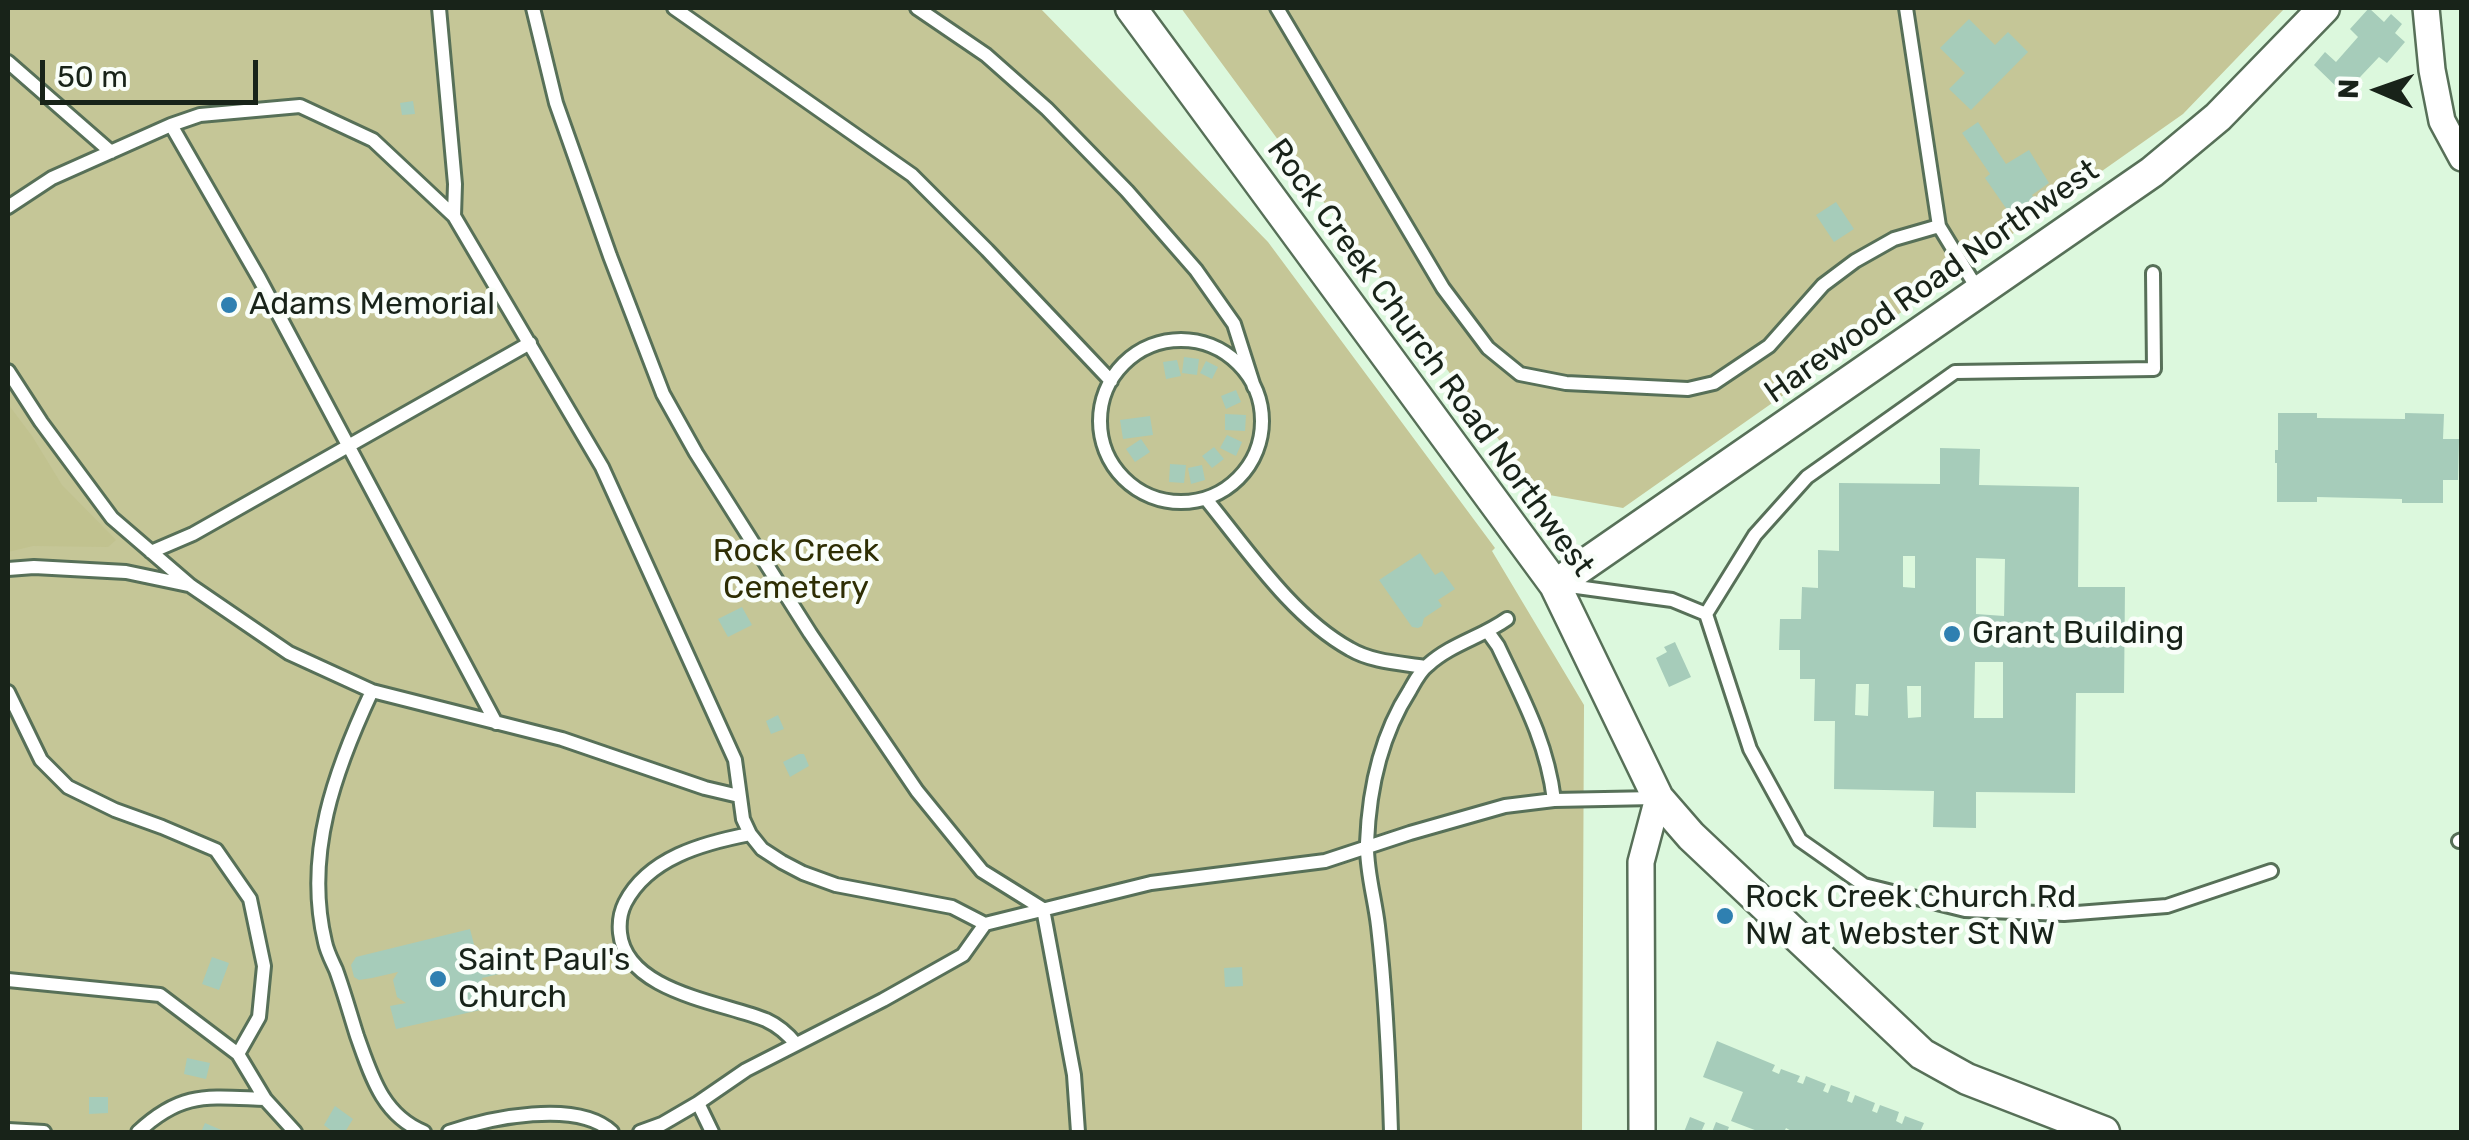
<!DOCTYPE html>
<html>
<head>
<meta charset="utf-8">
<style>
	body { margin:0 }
	#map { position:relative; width:2469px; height:1140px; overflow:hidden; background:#dcf8dd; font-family:Rubik,sans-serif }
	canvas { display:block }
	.frame { position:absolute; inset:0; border:10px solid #182319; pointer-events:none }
	.north { position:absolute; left:2329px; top:40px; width:100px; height:100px; -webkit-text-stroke:8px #f9fef9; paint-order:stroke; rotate:272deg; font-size:28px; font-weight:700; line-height:40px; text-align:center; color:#182319 }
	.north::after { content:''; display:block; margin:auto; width:35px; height:45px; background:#182319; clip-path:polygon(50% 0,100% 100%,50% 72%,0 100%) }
	.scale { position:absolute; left:40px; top:60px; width:218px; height:45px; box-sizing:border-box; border:5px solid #182319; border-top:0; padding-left:12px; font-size:30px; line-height:35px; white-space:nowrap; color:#182319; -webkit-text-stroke:8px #f9fef9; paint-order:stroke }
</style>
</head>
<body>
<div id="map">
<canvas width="2469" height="1140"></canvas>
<div class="frame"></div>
<div class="north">N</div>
<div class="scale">50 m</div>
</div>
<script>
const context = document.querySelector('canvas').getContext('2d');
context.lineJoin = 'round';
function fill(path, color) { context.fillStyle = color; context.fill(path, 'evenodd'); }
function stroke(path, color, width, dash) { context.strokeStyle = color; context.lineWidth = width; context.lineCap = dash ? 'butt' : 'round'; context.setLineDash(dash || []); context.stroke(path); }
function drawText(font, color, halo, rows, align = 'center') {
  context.font = font + ' Rubik,sans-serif'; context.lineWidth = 9; context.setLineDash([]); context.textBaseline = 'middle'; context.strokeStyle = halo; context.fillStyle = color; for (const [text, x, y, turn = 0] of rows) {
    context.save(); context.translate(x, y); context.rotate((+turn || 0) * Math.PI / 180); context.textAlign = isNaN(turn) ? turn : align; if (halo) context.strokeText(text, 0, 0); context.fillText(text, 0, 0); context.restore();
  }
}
fill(new Path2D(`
	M8 8H1040L1268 242 1495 548 1492 551 1584 705 1582 1132H8Z
	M1181 8H2285L2183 114 1623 508 1538 493Z`), '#c5c697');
fill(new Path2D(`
	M8 404 32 436 62 485 116 540 108 547 33 546 8 552Z`), '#c1c28f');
fill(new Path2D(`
	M2369 8 2384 22 2391 14 2402 24 2395 33 2405 42 2387 63 2379 57 2344 94 2314 65 2325 52 2336 62 2358 37 2350 29Z
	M1969 19 1995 45 2008 32 2028 52 1971 110 1949 89 1965 73 1940 48Z
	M413 101 415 114 402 115 400 103Z
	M1978 122 2006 164 2029 150 2049 183 2032 195 2034 198 2010 214 1985 178 1990 174 1962 133Z
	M1836 202 1854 229 1834 242 1816 215Z
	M1184 357 1199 359 1197 375 1182 373Z
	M1177 360 1181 376 1166 379 1163 362Z
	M1206 361 1218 367 1212 379 1200 373Z
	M1236 390 1241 402 1226 409 1221 396Z
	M2278 413H2317V418L2405 419V413L2444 414 2443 439H2459L2458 480H2443V503H2402V499L2317 497V502H2277V463H2275V450H2278Z
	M1225 414 1246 415 1245 431 1225 430Z
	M1150 416 1153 435 1123 439 1120 420Z
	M1227 435 1242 442 1236 456 1220 448Z
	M1141 439 1150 452 1135 462 1126 449Z
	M1214 447 1224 459 1212 468 1202 456Z
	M1940 448 1980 449 1979 485 2079 487 2078 587H2125L2124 693H2076L2075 793 1976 792V828L1933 827 1934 791 1834 789 1835 721H1814L1815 679H1800V650H1779L1780 619H1801L1802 587 1818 588V550L1839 551V483L1940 484ZM1903 556H1915V588L1903 587ZM1976 558 2005 559 2004 616 1976 614ZM1975 662H2003V718H1974ZM1856 684H1869L1868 716 1855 715ZM1907 686H1921V717L1908 718Z
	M1170 464 1186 465 1184 483 1169 482Z
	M1202 465 1205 480 1191 484 1188 468Z
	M1420 553 1435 575 1442 571 1455 589 1438 600 1442 606 1424 618 1422 626 1418 628 1412 627 1379 580Z
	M742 607 752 625 728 637 718 619Z
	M1675 642 1691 677 1669 687 1656 658 1667 652 1664 647Z
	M778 715 784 729 771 734 766 721Z
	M799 754H804L809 766 790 777 783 762Z
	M470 929 478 960 495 956 499 974 482 978 489 1008 396 1029 390 1006 406 1003 397 997 393 980 398 972 372 978 359 980 354 977 351 965 356 957Z
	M212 957 229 963 219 990 202 984Z
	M1242 967 1243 986 1225 987 1224 968Z
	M1717 1041 1775 1065 1772 1071 1779 1074 1781 1069 1800 1076 1797 1082 1803 1084 1806 1076 1826 1084 1823 1091 1828 1093 1831 1085 1850 1092 1847 1101 1852 1103 1855 1095 1875 1103 1872 1111 1877 1113 1880 1105 1899 1112 1896 1121 1902 1124 1905 1116 1924 1123 1920 1132H1793L1786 1128 1784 1132H1760L1731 1121 1743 1092 1703 1077Z
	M187 1058 210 1063 206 1079 184 1074Z
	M89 1097H108V1113L89 1114Z
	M335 1106 353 1119 345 1132H333L324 1125Z
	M1690 1117 1705 1123 1701 1132H1684Z
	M1716 1122 1729 1127 1727 1132H1712Z
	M205 1123 226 1132H201Z`), '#a6ccba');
const service = new Path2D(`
	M439 8 455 184 454 216
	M533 8 556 103 610 256 663 394 696 453 810 633 917 791 982 871 1043 909 1074 1075 1078 1132
	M674 8 912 175 987 250 1111 381
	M917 8 986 55 1047 109 1127 191 1196 270 1234 324 1254 387
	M1277 8 1443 288 1488 348 1520 374 1566 383 1688 389 1714 383 1769 346 1823 285 1855 261 1894 239 1939 226
	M1906 8 1939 226 1978 290
	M8 62 111 152
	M171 125 259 278 496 723
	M8 207 52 178 171 125 200 115 300 106 373 140 454 216 602 467 735 760 743 819 750 834 762 849 782 862 803 873 836 885 952 907 985 924
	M1100 421a81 81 0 1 1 162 0a81 81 0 1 1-162 0Z
	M8 371 41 422 112 518 191 586 289 653 372 691 562 739 705 788 739 796
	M1206 499C1247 549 1292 617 1350 649 1372 662 1400 663 1425 667
	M151 552 193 534 530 343
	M8 569 34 567 126 572 188 585
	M1562 585 1672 600 1706 614 1750 749 1800 840 1864 885 1965 910 2064 914 2167 906 2271 871
	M1706 614 1755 535 1807 477 1955 372 2154 369 2153 273
	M1488 632 1498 646C1522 697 1547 742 1554 800
	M372 691C335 770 304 854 325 942 327 952 332 961 336 970 344 992 350 1014 357 1036 371 1075 382 1115 424 1132
	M8 692 41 760 68 787 115 810 162 827 216 850 250 899 264 966 259 1017 238 1054
	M750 834C703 843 648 858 625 903 620 913 619 923 620 933 626 992 722 1002 766 1020 779 1026 787 1033 796 1044
	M2459 841 2462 840
	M8 980 160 995 238 1054 265 1099 295 1132
	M698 1103 712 1132
	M8 1130 44 1132
	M138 1132C182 1091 207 1097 265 1099
	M449 1132C489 1118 577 1099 612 1132
	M640 1132 662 1124 698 1103 746 1070 883 1000 963 955 985 924 1151 883 1325 861 1410 833 1505 806 1554 800 1655 798
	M1391 1132C1389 1064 1386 994 1378 926 1375 899 1366 870 1367 843 1369 789 1381 735 1410 690 1415 681 1420 671 1428 665 1451 644 1482 637 1507 619`);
const minor = new Path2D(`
	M2426 8 2432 70 2442 121 2462 158
	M1642 1132 1641 862 1658 798`);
const tertiary = new Path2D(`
	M1131 8 1555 585 1658 798 1691 836 1922 1054 1967 1079 2104 1132
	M1555 585 2152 172 2218 117 2324 8`);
stroke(service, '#577058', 18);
stroke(minor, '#577058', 30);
stroke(tertiary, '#577058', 35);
stroke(service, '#fff', 12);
stroke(minor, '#fff', 25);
stroke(tertiary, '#fff', 30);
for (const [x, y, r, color] of [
	[229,305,10,"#2f80b1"],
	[1952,634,10,"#2f80b1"],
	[1725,916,10,"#2f80b1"],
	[438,979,10,"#2f80b1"]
]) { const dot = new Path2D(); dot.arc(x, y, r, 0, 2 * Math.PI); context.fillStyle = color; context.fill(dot); stroke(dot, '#f9fef9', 4); }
drawText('32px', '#182319', '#f9fef9', [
	["Harewood Road Northwest",1932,282,-35],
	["Rock Creek Church Road Northwest",1430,358,54]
]);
drawText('32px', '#182319', '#f9fef9', [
	["Adams Memorial",249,305],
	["Grant Building",1972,634],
	["Rock Creek Church Rd",1745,898],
	["NW at Webster St NW",1745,935],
	["Saint Paul's",458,961],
	["Church",458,998]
], 'left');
drawText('32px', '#2e2e04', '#f9fef9', [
	["Rock Creek",796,552],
	["Cemetery",796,589]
]);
</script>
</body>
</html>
